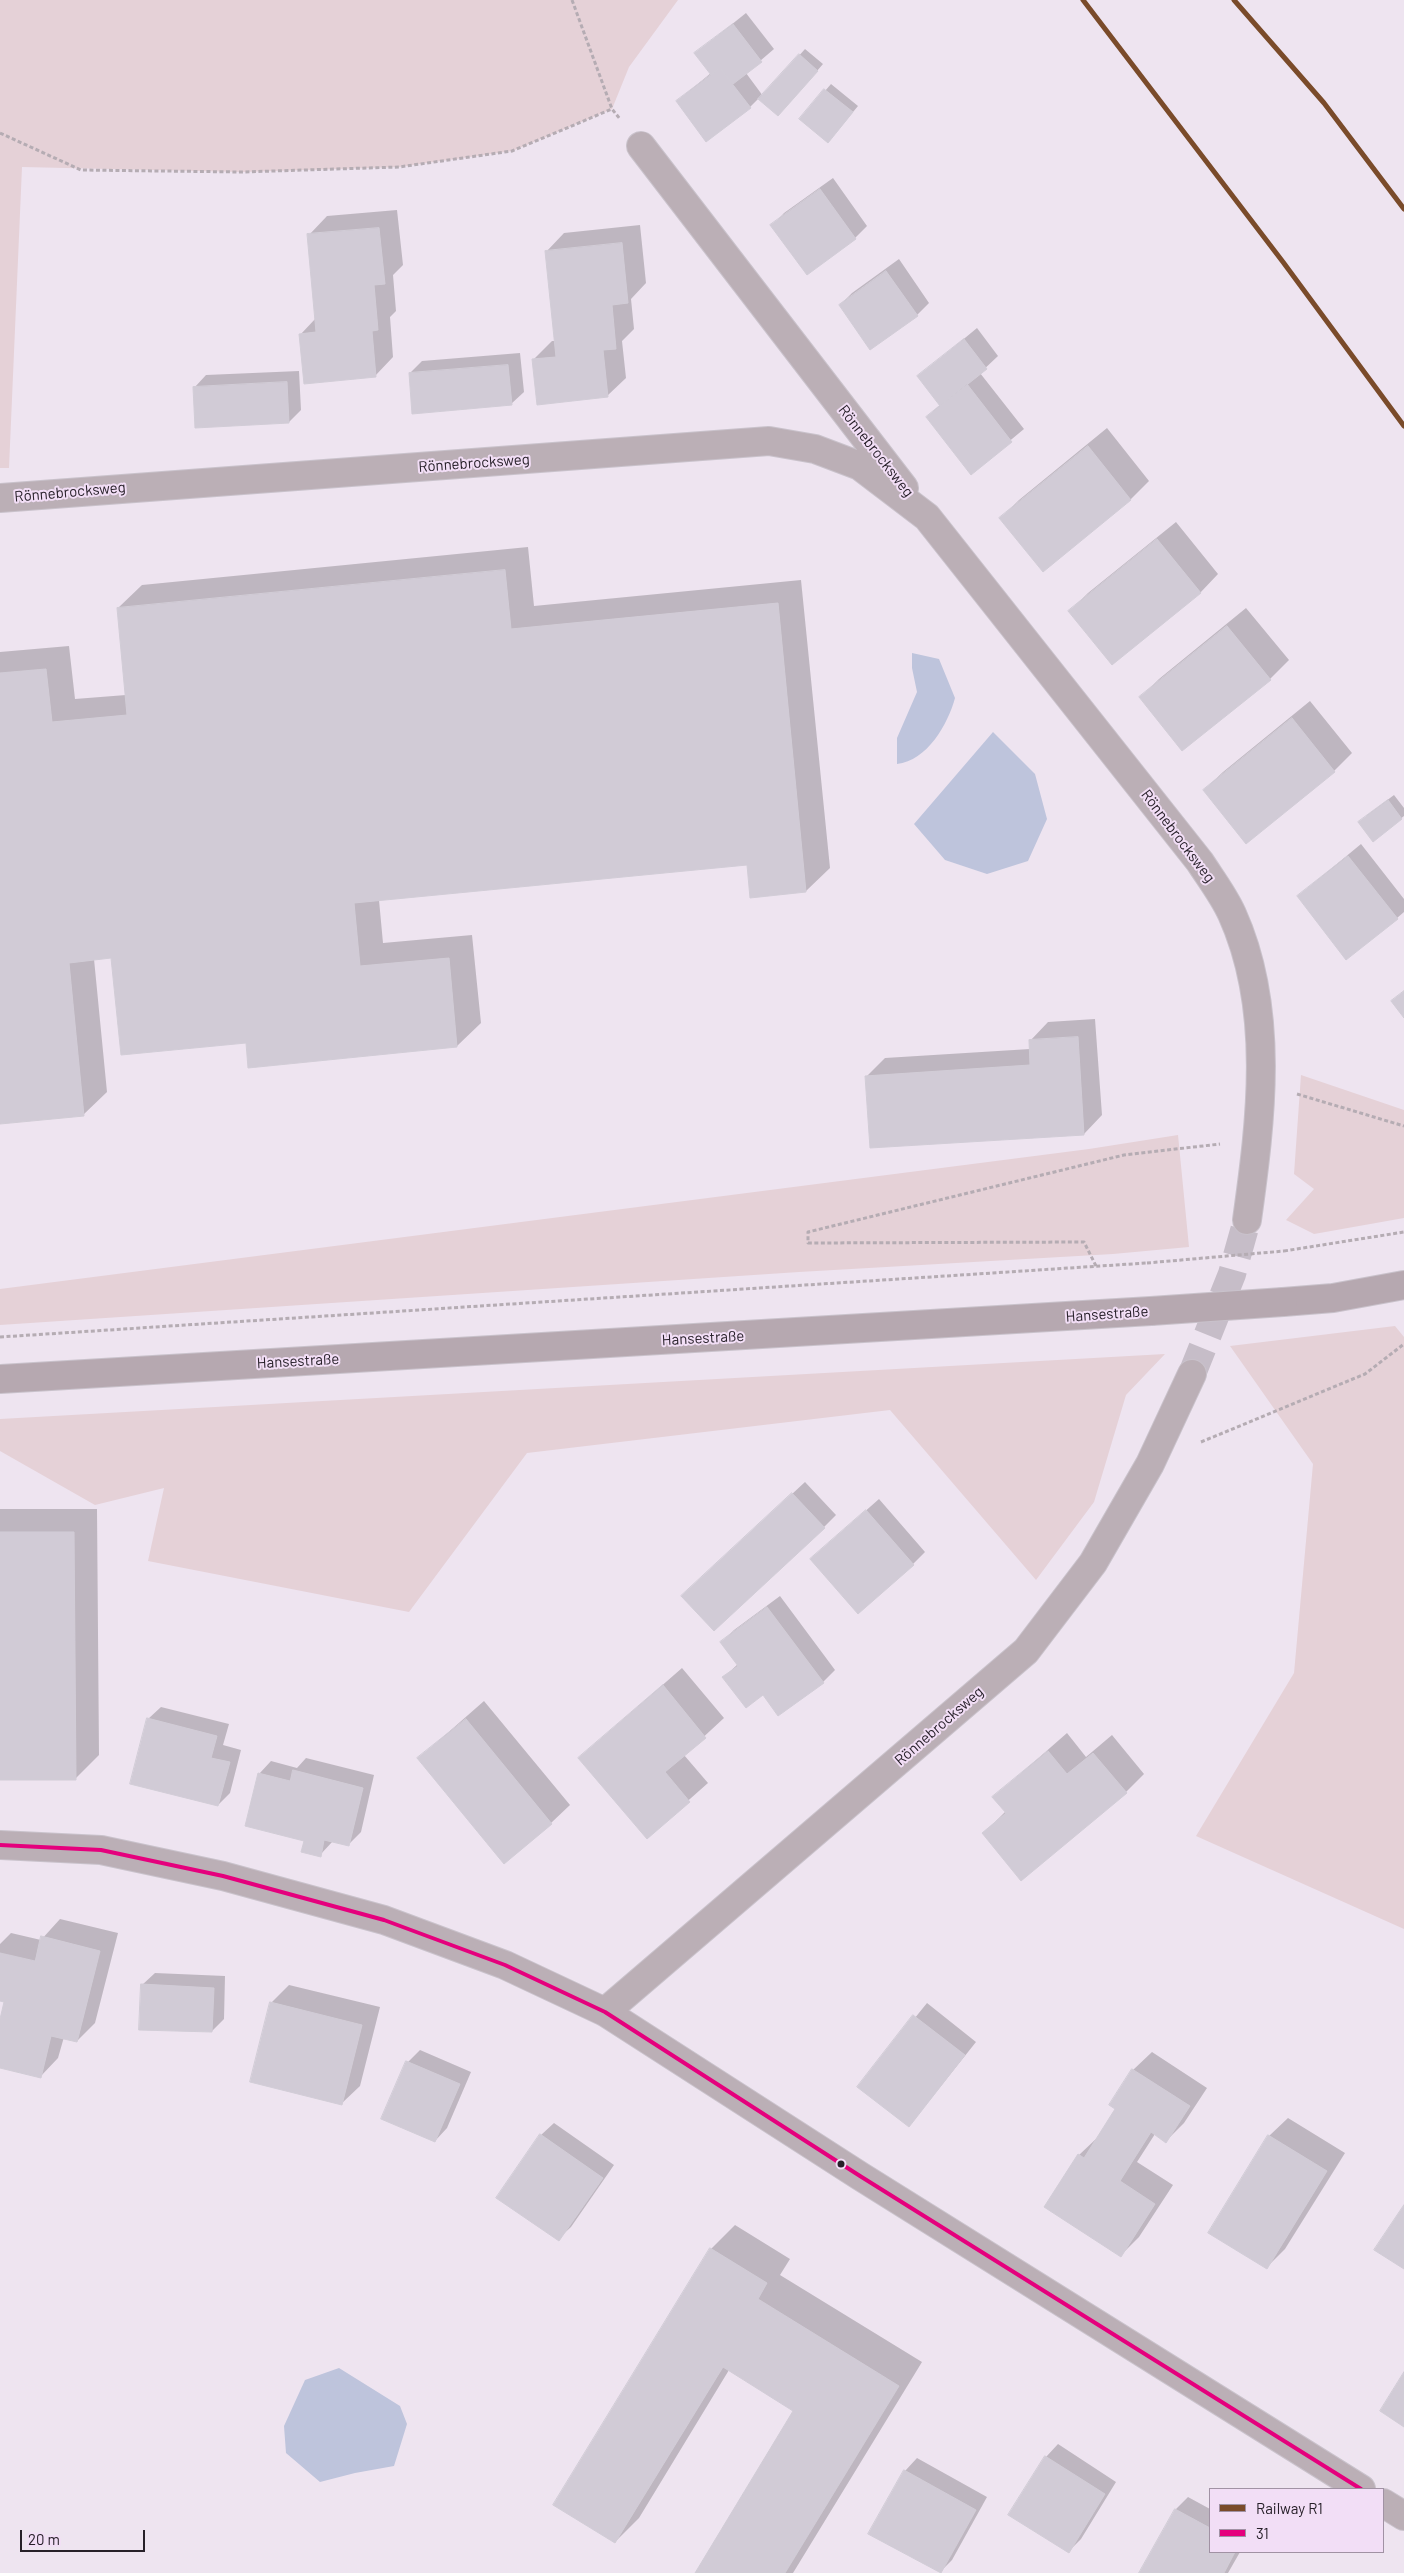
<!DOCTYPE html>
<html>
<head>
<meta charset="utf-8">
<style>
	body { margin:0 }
	#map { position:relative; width:1404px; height:2573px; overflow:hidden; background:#eee4f0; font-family:Barlow,sans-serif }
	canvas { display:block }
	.legend { position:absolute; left:1209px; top:2488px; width:175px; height:65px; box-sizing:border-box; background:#f2def6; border:1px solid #a192a4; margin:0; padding:6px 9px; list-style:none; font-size:15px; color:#272029 }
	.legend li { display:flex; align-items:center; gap:10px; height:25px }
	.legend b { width:25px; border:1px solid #a192a4 }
	.scale { position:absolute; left:20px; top:2530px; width:125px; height:22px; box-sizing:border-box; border:2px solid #272029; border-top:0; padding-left:6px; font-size:15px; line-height:18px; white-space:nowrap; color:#272029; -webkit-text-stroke:4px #f2def6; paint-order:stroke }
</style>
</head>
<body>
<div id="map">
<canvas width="1404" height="2573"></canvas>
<ul class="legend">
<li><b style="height:6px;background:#7a4b2a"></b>Railway R1</li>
<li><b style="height:6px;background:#e5007d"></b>31</li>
</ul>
<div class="scale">20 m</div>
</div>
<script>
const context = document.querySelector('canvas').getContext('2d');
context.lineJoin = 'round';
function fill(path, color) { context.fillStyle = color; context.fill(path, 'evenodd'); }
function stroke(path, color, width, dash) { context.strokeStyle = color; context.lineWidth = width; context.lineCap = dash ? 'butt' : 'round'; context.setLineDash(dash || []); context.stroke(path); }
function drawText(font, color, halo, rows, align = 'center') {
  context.font = font + ' Barlow,sans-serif'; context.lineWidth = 4; context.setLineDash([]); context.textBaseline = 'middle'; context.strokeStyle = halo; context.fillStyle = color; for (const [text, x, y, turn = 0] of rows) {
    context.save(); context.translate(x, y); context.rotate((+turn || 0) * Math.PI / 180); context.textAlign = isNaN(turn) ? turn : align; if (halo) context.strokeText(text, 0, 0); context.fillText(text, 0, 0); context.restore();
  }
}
fill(new Path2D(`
	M0 0H678L629 67 612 109 512 151 399 167 242 172 22 167 9 468H0Z
	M1301 1075 1404 1110V1218L1314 1234 1286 1220 1314 1189 1294 1174Z
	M1178 1135 1189 1247 1113 1254 799 1272 0 1325V1289L1089 1149Z
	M1395 1326 1404 1337V1929L1196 1836 1294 1673 1313 1464 1230 1346Z
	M1165 1354 1126 1395 1094 1502 1036 1580 890 1410 527 1453 409 1612 148 1561 164 1488 95 1505 0 1451V1419Z`), '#e5d1d7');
fill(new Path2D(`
	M912 653 939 659 955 698C948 724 927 761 897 764V738L917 692 912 668Z
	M993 732 1035 774 1047 819 1028 861 987 874 945 860 914 824Z
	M339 2368 400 2406 407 2424 394 2466 355 2473 320 2482 286 2453 284 2426 305 2380Z`), '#bec4dc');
fill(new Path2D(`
	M746 13 774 49 746 73 763 96 805 49 823 64 784 109 759 98 750 107 677 101 711 73 696 53Z
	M831 84 858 106 834 135 801 119Z
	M833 178 867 226 855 238 772 226 784 213Z
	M397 210 403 265 393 275 396 311 390 317 393 357 375 376 300 335 316 318 309 235 327 216Z
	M640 225 646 283 631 299 634 329 622 341 626 378 607 396 533 360 552 341H556L546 252 564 233Z
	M899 259 929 303 917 315 840 305 852 293Z
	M977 328 998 356 980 373 1024 429 971 473 927 417 941 404 919 376Z
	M520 353 524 392 511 404 410 373 422 361Z
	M299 371 301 410 289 422 194 388 206 375Z
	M1107 428 1149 481 1131 499 1043 570 1001 518 1019 500Z
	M1176 522 1218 574 1200 593 1070 611 1088 593Z
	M528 547 534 606 801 580 830 868 806 891 748 864 379 900 383 943 472 935 481 1023 457 1046 247 1041 112 957 94 959 107 1092 83 1115 0 1123V652L69 646 75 699 126 695 118 608 142 585Z
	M1246 608 1289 660 1270 679 1182 750 1141 697 1159 679Z
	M1310 701 1352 753 1334 771 1204 790 1223 772Z
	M1394 795 1404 808V816L1373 840 1366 816Z
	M1361 844 1404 899V912L1397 918 1298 896Z
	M1095 1019 1102 1115 1084 1134 867 1076 885 1058 1030 1049V1041L1048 1022Z
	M805 1482 836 1515 824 1527 695 1584Z
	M879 1499 925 1552 913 1564 811 1559Z
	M0 1509H97L99 1755 75 1779H0Z
	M780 1596 835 1670 823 1682 763 1694 724 1677 738 1664 722 1642 734 1630Z
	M682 1668 724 1718 684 1755 708 1783 647 1837 579 1758Z
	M484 1701 570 1805 551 1823 419 1758Z
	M161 1707 229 1724 223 1745 241 1750 230 1793 218 1805 148 1719Z
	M1067 1733 1086 1757 1112 1735 1144 1774 1126 1792 984 1833 1006 1811 994 1797Z
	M306 1758 374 1775 361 1832 348 1845 333 1841 320 1855 305 1840 259 1774 271 1761 297 1768Z
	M60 1919 118 1933 95 2023 77 2041 64 2037 58 2058 40 2077 0 2067V2024L6 2001 0 1999V1944L11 1933 41 1940Z
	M155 1973 225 1976 224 2019 212 2031 142 1985Z
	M289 1985 380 2007 360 2086 341 2104 271 2003Z
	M927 2003 976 2042 909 2126 859 2087Z
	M420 2050 471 2072 447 2128 435 2141 408 2062Z
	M1152 2052 1207 2088 1184 2123 1166 2141 1155 2134 1137 2162 1173 2185 1139 2237 1121 2255 1079 2155 1098 2137 1116 2108 1133 2070Z
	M1288 2118 1345 2153 1285 2249 1267 2267 1269 2136Z
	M554 2123 614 2165 571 2227 558 2239 541 2135Z
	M735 2225 790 2259 780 2275 922 2362 793 2573H696L795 2410 729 2370 639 2518 615 2542 711 2249Z
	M1058 2444 1116 2482 1081 2539 1068 2552 1046 2457Z
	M917 2458 987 2497 952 2560 940 2572 905 2471Z
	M1188 2497 1210 2509V2552H1240L1228 2573H1141L1176 2509Z`), '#0003');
const building = new Path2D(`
	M733 24 762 62 733 84 720 68 711 75 694 53Z
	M799 54 818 71 778 116 758 99Z
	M720 68 751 108 706 142 676 101Z
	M824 89 853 112 828 143 799 119Z
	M820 189 856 239 807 275 770 225Z
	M379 228 385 284 374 285 378 330 372 331 376 377 304 384 299 334 316 332 307 234Z
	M622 243 628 303 612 305 616 349 603 350 608 397 537 405 532 359 556 357 545 251Z
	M886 271 918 316 870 350 839 305Z
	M964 339 987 369 940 406 917 376Z
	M508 365 512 405 412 414 409 373Z
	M287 382 289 423 195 428 193 387Z
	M967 384 1012 442 971 475 926 417Z
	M1088 446 1131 500 1043 572 999 518Z
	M1157 539 1201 593 1112 665 1068 611Z
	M505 570 511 629 778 603 806 892 750 898 747 865 354 903 360 966 449 958 457 1047 248 1068 246 1043 121 1055 111 958 69 963 84 1116 0 1124V673L46 669 52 722 127 715 117 608Z
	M1227 626 1271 680 1182 751 1139 697Z
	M1292 718 1335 772 1246 844 1203 790Z
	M1388 800 1402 819 1373 842 1358 822Z
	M1348 856 1398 919 1346 960 1297 896Z
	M1404 991V1018L1391 1001Z
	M1078 1037 1084 1135 870 1148 865 1076 1030 1065 1029 1040Z
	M792 1493 825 1528 714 1631 681 1596Z
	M866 1510 914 1565 858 1614 810 1559Z
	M0 1532H74L76 1780H0Z
	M767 1607 824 1683 778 1716 763 1695 746 1708 722 1677 738 1666 720 1642Z
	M663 1685 706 1738 665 1772 690 1802 647 1839 578 1758Z
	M147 1718 217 1736 211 1758 230 1762 218 1806 130 1784Z
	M466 1719 552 1824 504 1864 417 1758Z
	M1048 1751 1067 1774 1093 1753 1127 1793 1021 1881 982 1833 1006 1813 992 1797Z
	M293 1770 363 1788 349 1846 324 1840 321 1857 301 1852 304 1841 245 1826 258 1773 290 1781Z
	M41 1936 100 1951 77 2042 51 2036 41 2078 0 2068V2019L4 2002 0 2001V1953L35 1961Z
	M141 1984 214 1988 212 2032 139 2030Z
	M270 2002 362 2025 342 2105 250 2082Z
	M913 2015 965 2055 909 2127 857 2087Z
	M406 2061 460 2084 435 2142 381 2119Z
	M1132 2069 1190 2106 1166 2143 1151 2132 1120 2181 1155 2204 1121 2257 1044 2207 1078 2154 1084 2158 1115 2109 1109 2105Z
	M540 2134 603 2178 559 2241 496 2198Z
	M1268 2135 1327 2171 1267 2269 1208 2233Z
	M1404 2205V2269L1374 2250Z
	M710 2248 767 2283 758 2299 899 2386 785 2573H695L793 2411 723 2367 615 2543 553 2505Z
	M1404 2372V2427L1380 2411Z
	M1045 2456 1105 2494 1069 2553 1008 2515Z
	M904 2470 976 2510 941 2573 868 2534Z
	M1175 2509 1210 2528V2552H1235L1224 2573H1139Z`);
fill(building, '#d1cbd6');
stroke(building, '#d1ccd6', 1);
stroke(new Path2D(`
	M1192 1374 1232 1274 1247 1220`), '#c6bdc8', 28, [28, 14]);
const minor = new Path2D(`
	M641 146 904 488
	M0 498 769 441 815 449 860 466 927 517 1200 862C1211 879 1224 896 1232 914 1275 1009 1261 1120 1247 1220
	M0 1845 101 1850 223 1876 384 1920 505 1965 605 2012 860 2176 1361 2489
	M605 2012 1026 1651 1093 1563 1150 1464 1192 1374
	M1383 2503 1404 2516`);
const major = new Path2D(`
	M1283 1302 1333 1298 1404 1285
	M0 1379 1151 1311`);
stroke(minor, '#c9c2cb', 30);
stroke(major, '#c9c2cb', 30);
stroke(new Path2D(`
	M572 0 612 109 620 119
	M0 133 81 170 242 172 399 167 512 151 612 109
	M1297 1094 1404 1126
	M1284 1251 1404 1232
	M1096 1266 1084 1242 808 1243V1232L1124 1155 1220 1144
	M0 1337 1147 1263
	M1201 1442 1365 1374 1404 1344`), '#b5acb3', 3, [4, 2.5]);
stroke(minor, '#bbafb6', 28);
stroke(major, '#b6a8b0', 28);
stroke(new Path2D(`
	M1234 0 1324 103 1404 209`), '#ada3aa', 4, [9, 9]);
const majorBridge = new Path2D(`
	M1151 1311 1283 1302`);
stroke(majorBridge, '#c9c2cb', 30, []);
stroke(new Path2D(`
	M1147 1263 1284 1251`), '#b5acb3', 3, [4, 2.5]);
stroke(majorBridge, '#b6a8b0', 28);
stroke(new Path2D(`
	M0 1845 101 1850 223 1876 384 1920 505 1965 605 2012 860 2176 1361 2489`), '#e5007d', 4);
stroke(new Path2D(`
	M1083 0 1283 262 1404 426
	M1234 0 1324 103 1404 209`), '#7a4b2a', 5);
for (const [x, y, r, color] of [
	[841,2164,4.5,"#272029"]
]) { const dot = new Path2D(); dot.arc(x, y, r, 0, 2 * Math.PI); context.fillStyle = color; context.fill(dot); stroke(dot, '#f2def6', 2); }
drawText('15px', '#272029', '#f2def6', [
	["Rönnebrocksweg",876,451,52],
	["Rönnebrocksweg",474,463,-4],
	["Rönnebrocksweg",70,492,-5],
	["Rönnebrocksweg",1178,836,53],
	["Hansestraße",1107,1314,-4],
	["Hansestraße",703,1338,-3],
	["Hansestraße",298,1361,-3],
	["Rönnebrocksweg",939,1726,-41]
]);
</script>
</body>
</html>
